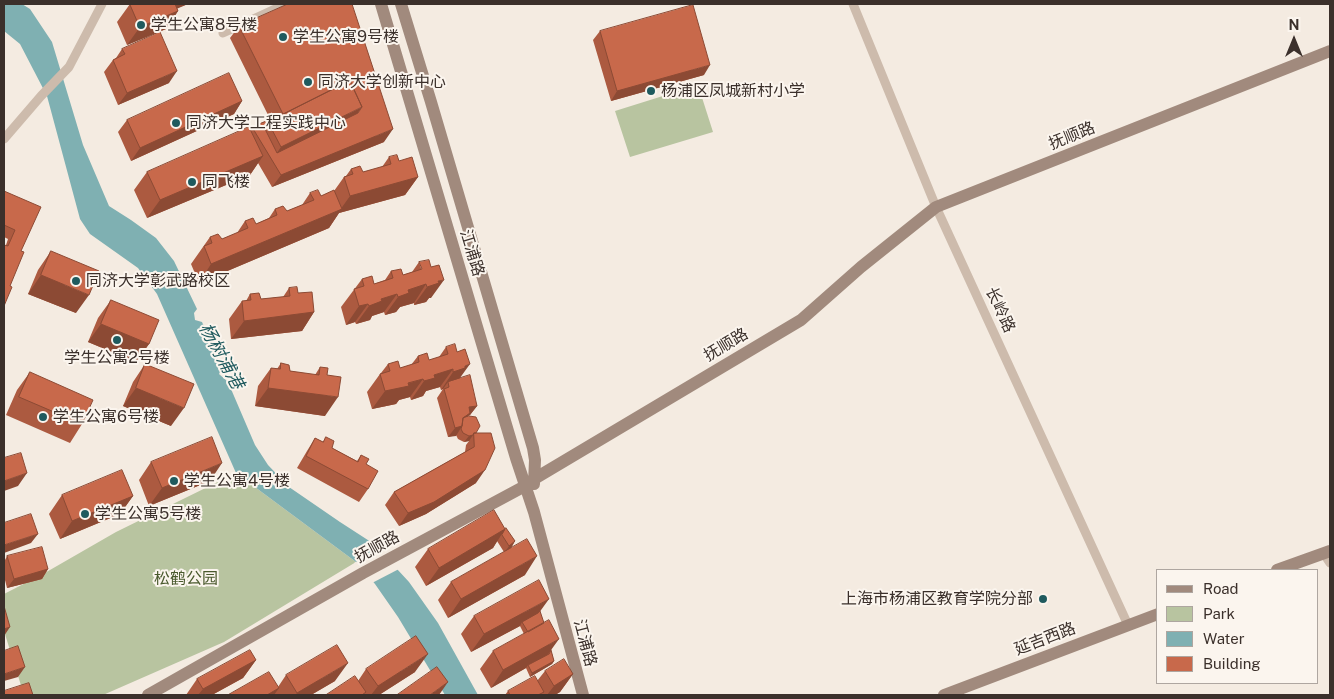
<!DOCTYPE html>
<html>
<head>
<meta charset="utf-8">
<style>
	body { margin:0 }
	#map { position:relative; width:1334px; height:699px; overflow:hidden; background:#f4ebe1; font-family:"Public Sans",sans-serif }
	canvas { display:block }
	.frame { position:absolute; inset:0; border:5px solid #3b302b; pointer-events:none }
	.legend { position:absolute; left:1156px; top:569px; width:162px; height:115px; box-sizing:border-box; background:#fbf5ee; border:1px solid #aea6a0; margin:0; padding:6px 9px; list-style:none; font-size:15px; color:#3b302b }
	.legend li { display:flex; align-items:center; gap:10px; height:25px }
	.legend b { width:25px; border:1px solid #aea6a0 }
	.north { position:absolute; left:1269px; top:15px; width:50px; height:50px; -webkit-text-stroke:4px #fbf5ee; paint-order:stroke; rotate:0deg; font-size:14px; font-weight:700; line-height:20px; text-align:center; color:#3b302b }
	.north::after { content:''; display:block; margin:auto; width:18px; height:22px; background:#3b302b; clip-path:polygon(50% 0,100% 100%,50% 72%,0 100%) }
</style>
</head>
<body>
<div id="map">
<canvas width="1334" height="699"></canvas>
<div class="frame"></div>
<ul class="legend">
<li><b style="height:6px;background:#a18a7d"></b>Road</li>
<li><b style="height:14px;background:#b8c4a0"></b>Park</li>
<li><b style="height:14px;background:#7fb0b2"></b>Water</li>
<li><b style="height:14px;background:#c8694b"></b>Building</li>
</ul>
<div class="north">N</div>
</div>
<script>
const context = document.querySelector('canvas').getContext('2d');
context.lineJoin = 'round';
function fill(path, color) { context.fillStyle = color; context.fill(path, 'evenodd'); }
function stroke(path, color, width, dash) { context.strokeStyle = color; context.lineWidth = width; context.lineCap = dash ? 'butt' : 'round'; context.setLineDash(dash || []); context.stroke(path); }
function drawText(font, color, halo, rows, align = 'center') {
  context.font = font + ' "Public Sans","Noto Sans SC",sans-serif'; context.lineWidth = 4; context.setLineDash([]); context.textBaseline = 'middle'; context.strokeStyle = halo; context.fillStyle = color; for (const [text, x, y, turn = 0] of rows) {
    context.save(); context.translate(x, y); context.rotate((+turn || 0) * Math.PI / 180); context.textAlign = isNaN(turn) ? turn : align; if (halo) context.strokeText(text, 0, 0); context.fillText(text, 0, 0); context.restore();
  }
}
fill(new Path2D(`
	M698 85 713 132 630 157 615 111Z
	M236 473 356 562 224 642 103 695H24L4 631V594L43 574 116 532Z`), '#b8c4a0');
fill(new Path2D(`
	M4 4H22L30 9 52 42 83 145 109 206 131 220 156 238 174 261 197 309 194 313 195 320 202 322 222 368 219 374 228 382 255 445 268 465 289 487 340 522 374 544 409 582 438 623 478 695H445L398 617 375 584 356 562 236 473 157 294 138 268 90 234 80 219 47 96 20 44 4 31Z`), '#7fb0b2');
fill(new Path2D(`
	M381 548 399 569 372 583 354 563Z`), '#f4ebe1');
stroke(new Path2D(`
	M853 4 936 207 1128 625
	M223 33 286 4
	M4 139 41 96 69 67 102 4
	M1324 554 1330 563`), '#cdbbac', 9);
stroke(new Path2D(`
	M381 4 516 458 534 512 583 695
	M401 4 431 102 533 448 535 460 534 484
	M1277 570 1330 551
	M148 695 363 573 525 486 534 479 801 320 861 267 936 207 1330 51
	M944 695 1158 614`), '#a18a7d', 12);
fill(new Path2D(`
	M130 4H188L177 8 178 11 166 29 127 45 117 22Z
	M239 26 384 142 272 187 258 163 250 175 147 218 134 190 147 172 250 130 252 127 270 119 230 38Z
	M600 31 704 75 611 101 593 40Z
	M122 49 169 83 118 105 104 72 113 60 116 58Z
	M242 101 234 114 131 161 118 132 127 120Z
	M389 157 399 161 418 177 405 195 339 213 329 228 199 283 191 264 210 237 222 239 237 233 245 221 256 224 269 218 275 209 287 211 302 205 310 193 321 196 334 191 344 177 346 176 351 169 363 172 382 167Z
	M4 191 21 251 10 286 6 245 8 239 4 237Z
	M51 251 76 313 28 294 38 270Z
	M419 262 431 298H429L426 302 414 305V303L400 307 396 312 385 315 384 312 372 316 370 320 356 324 355 322 346 325 341 307 362 279 374 284 385 280 391 271 403 275 412 272Z
	M289 288 298 293 314 312 302 331 231 339 229 319 242 301H246L250 294 261 299 283 297Z
	M111 300 149 344 136 362 88 342 98 318Z
	M446 347 460 378 477 406 470 415 468 416 476 433V483L426 514 399 526 385 505 394 492 465 452 466 445 469 441 464 442 458 439 456 435 448 437 437 398 443 389 441 390 440 387 426 391 423 396 411 400 410 397 399 400 396 404 372 409 367 392 380 374 381 373 388 364 400 368 411 365 418 356 429 360 439 357Z
	M281 363 290 371 315 375 320 367 327 375 325 416 255 406 258 386 271 368 277 369Z
	M145 364 171 426 123 406 133 382Z
	M30 372 82 424 70 443 6 415 17 390Z
	M326 437 332 448 357 461 361 455 366 464 368 489 359 502 297 468 307 451 315 438 323 442Z
	M151 462 210 481 149 506 139 480Z
	M62 495 133 496 120 514 60 539 49 514Z
	M505 529 515 541 511 548 525 575 448 618 438 600 451 582 504 552 497 541 493 548 426 586 415 567 428 549Z
	M7 556 48 569 42 579 7 588 4 576V562Z
	M540 611 554 661 552 664 530 677 526 668 491 688 480 669 493 651 524 634 520 626 471 652 461 634 474 616Z
	M256 660 243 678 212 695H186L197 679Z
	M366 669 415 672 379 695H326L358 681Z
	M545 671 573 674 560 692 555 695H505L508 691 537 681Z
	M286 675 335 681 311 695H275L274 694V695H228L278 687Z`), '#ac5a40');
fill(new Path2D(`
	M168 4H188L160 16Z
	M178 11 166 29 127 45 140 27Z
	M710 65 704 75 611 101 617 91Z
	M177 71 169 83 118 105 127 93Z
	M242 101 234 114 131 161 140 148Z
	M362 107 350 125 272 160 281 147Z
	M393 129 384 142 272 187 281 175Z
	M263 156 250 175 147 218 160 200Z
	M418 177 405 195 339 213 329 228 199 283 211 264 340 210 350 196Z
	M41 275 89 295 76 313 28 294Z
	M444 280 431 298H429L426 302 414 305 427 287 438 281Z
	M426 284 414 303 400 307 396 312 385 315 398 297 408 290Z
	M397 294 384 312 372 316 370 320 356 324 369 306 381 299Z
	M368 304 355 322 346 325 359 306Z
	M314 312 302 331 231 339 244 321Z
	M101 324 149 344 136 362 88 342Z
	M470 364 457 382 449 387 448 382 443 389 441 390 453 372 465 366Z
	M453 369 440 387 426 391 423 396 411 400 424 381 434 375Z
	M423 379 410 397 399 400 396 404 372 409 385 391Z
	M136 388 184 408 171 426 123 406Z
	M268 388 338 397 325 416 255 406Z
	M477 406 470 415 468 416 463 422 458 426 469 407Z
	M462 426 456 436 448 437 455 428Z
	M473 435 469 441 464 442 469 436Z
	M222 463 210 481 149 506 162 488Z
	M485 470 476 483 426 514 399 526 408 513Z
	M27 473 18 486 4 491V481Z
	M133 496 120 514 60 539 72 521Z
	M505 529 493 548 426 586 439 568Z
	M38 534 31 543 4 553V545Z
	M515 541 511 548 505 552 509 546Z
	M537 556 525 575 448 618 461 599Z
	M48 569 42 579 7 588 14 579Z
	M549 599 536 617 522 622 520 626 471 652 484 634Z
	M10 627 4 636V629Z
	M559 639 546 657 528 665 526 668 491 688 503 670Z
	M428 654 415 672 379 695H371L378 686Z
	M256 660 243 678 212 695H198L203 689Z
	M554 661 552 664 530 677 532 673Z
	M348 663 335 681 311 695H295L297 693Z
	M25 667 18 677 4 681V674Z
	M573 674 560 692 555 695H547L554 686Z
	M448 682 439 695H430Z
	M279 688 274 695H267Z`), '#8c4a34');
const building = new Path2D(`
	M130 4H175L178 11 140 27Z
	M288 4H352L393 129 281 175 252 127 283 114 239 26ZM350 81 362 107 358 113 277 153 264 127 268 122Z
	M693 5 710 65 617 91 600 31Z
	M160 32 177 71 127 93 113 60 125 54 122 49Z
	M229 73 242 101 140 148 127 120Z
	M350 81 362 107 281 147 268 122Z
	M249 127 263 156 160 200 147 172Z
	M397 155 399 161 412 157 418 177 350 196 344 177 353 174 351 169 360 166 363 172 391 164 389 157Z
	M318 190 321 196 334 190 342 209 211 264 204 246 212 243 210 237 218 234 222 239 248 228 245 221 253 218 256 224 277 215 275 209 283 206 287 211 314 200 310 193Z
	M4 191 41 207 21 251 24 252 10 286 12 287 4 306V245L8 246 15 230 4 225Z
	M51 251 99 271 89 295 41 275Z
	M429 260 431 267 439 265 444 280 438 281 439 283 427 287 426 284 408 290 409 293 398 297 397 294 381 299 382 301 369 306 368 304 359 306 354 289 364 286 362 279 372 276 374 284 393 278 391 271 401 269 403 275 422 269 419 262Z
	M297 287 298 293 312 292 314 312 244 321 242 301 251 300 250 294 259 293 261 299 290 296 289 288Z
	M111 300 159 320 149 344 101 324Z
	M455 344 457 352 465 349 470 364 465 366V368L453 372V369L434 375 435 378 424 381 423 379 408 383 409 386 385 391 380 374 390 371 388 364 398 361 400 368 419 362 418 356 427 353 429 360 448 354 446 347Z
	M281 363 289 365 290 371 319 375 320 367 328 368 327 375 341 377 338 397 268 388 271 368 280 369Z
	M145 364 194 384 184 408 136 388Z
	M30 372 93 400 82 424 19 397Z
	M470 375 477 406 469 407 470 413 463 418 462 426 455 428 444 389 449 387 448 382Z
	M469 416 476 417 480 426 476 433H474L473 435 469 436 463 433 461 429 462 426 463 418Z
	M474 433H491L495 448 485 470 434 502 408 513 394 492 474 447Z
	M212 437 222 463 162 488 151 462Z
	M326 437 334 441 332 448 358 462 361 455 369 459 366 464 378 471 368 489 306 456 315 438 323 442Z
	M21 453 27 473 4 481V458Z
	M122 470 133 496 72 521 62 495Z
	M494 510 505 529 439 568 428 549Z
	M31 514 38 534 4 545V523Z
	M506 528 515 541 509 546 502 535Z
	M527 539 537 556 461 599 451 582Z
	M42 547 48 569 14 579 7 556Z
	M539 580 549 599 484 634 474 616Z
	M4 606 10 627 4 629Z
	M540 611 544 623 528 632 522 622 538 613Z
	M549 620 559 639 503 670 493 651Z
	M416 636 428 654 378 686 366 669Z
	M337 645 348 663 297 693 286 675Z
	M18 646 25 667 4 674V651Z
	M250 650 256 660 203 689 197 679Z
	M551 650 554 661 532 673 528 665 549 654Z
	M564 659 573 674 554 686 545 671Z
	M437 667 448 682 430 695H397Z
	M269 672 279 688 267 695H228Z
	M355 676 366 692 362 695H326Z
	M535 676 544 692 538 695H510L508 691Z
	M29 683 33 695H4V691Z`);
fill(building, '#c8694b');
stroke(building, '#8c4a34', 1);
for (const [x, y, r, color] of [
	[141,25,5,"#1f5a5e"],
	[283,37,5,"#1f5a5e"],
	[308,82,5,"#1f5a5e"],
	[651,91,5,"#1f5a5e"],
	[176,123,5,"#1f5a5e"],
	[192,182,5,"#1f5a5e"],
	[76,281,5,"#1f5a5e"],
	[117,340,5,"#1f5a5e"],
	[43,417,5,"#1f5a5e"],
	[174,481,5,"#1f5a5e"],
	[85,514,5,"#1f5a5e"],
	[1043,599,5,"#1f5a5e"]
]) { const dot = new Path2D(); dot.arc(x, y, r, 0, 2 * Math.PI); context.fillStyle = color; context.fill(dot); stroke(dot, '#fbf5ee', 2); }
drawText('16px', '#3b302b', '#fbf5ee', [
	["学生公寓8号楼",151,25],
	["学生公寓9号楼",293,37],
	["同济大学创新中心",318,82],
	["杨浦区凤城新村小学",661,91],
	["同济大学工程实践中心",186,123],
	["同飞楼",202,182],
	["同济大学彰武路校区",86,281],
	["学生公寓2号楼",117,358,"center"],
	["学生公寓6号楼",53,417],
	["学生公寓4号楼",184,481],
	["学生公寓5号楼",95,514],
	["上海市杨浦区教育学院分部",1033,599,"right"]
], 'left');
drawText('16px', '#3b302b', '#fbf5ee', [
	["抚顺路",1072,136,-22],
	["江浦路",472,253,73],
	["长岭路",1000,310,65],
	["抚顺路",726,345,-31],
	["抚顺路",377,547,-29],
	["延吉西路",1045,639,-21],
	["江浦路",585,643,75]
]);
drawText('16px', '#4a5a2e', '#fbf5ee', [
	["松鹤公园",186,579]
]);
drawText('italic 18px', '#1f5a5e', '#fbf5ee', [
	["杨树浦港",221,356,61]
]);
</script>
</body>
</html>
